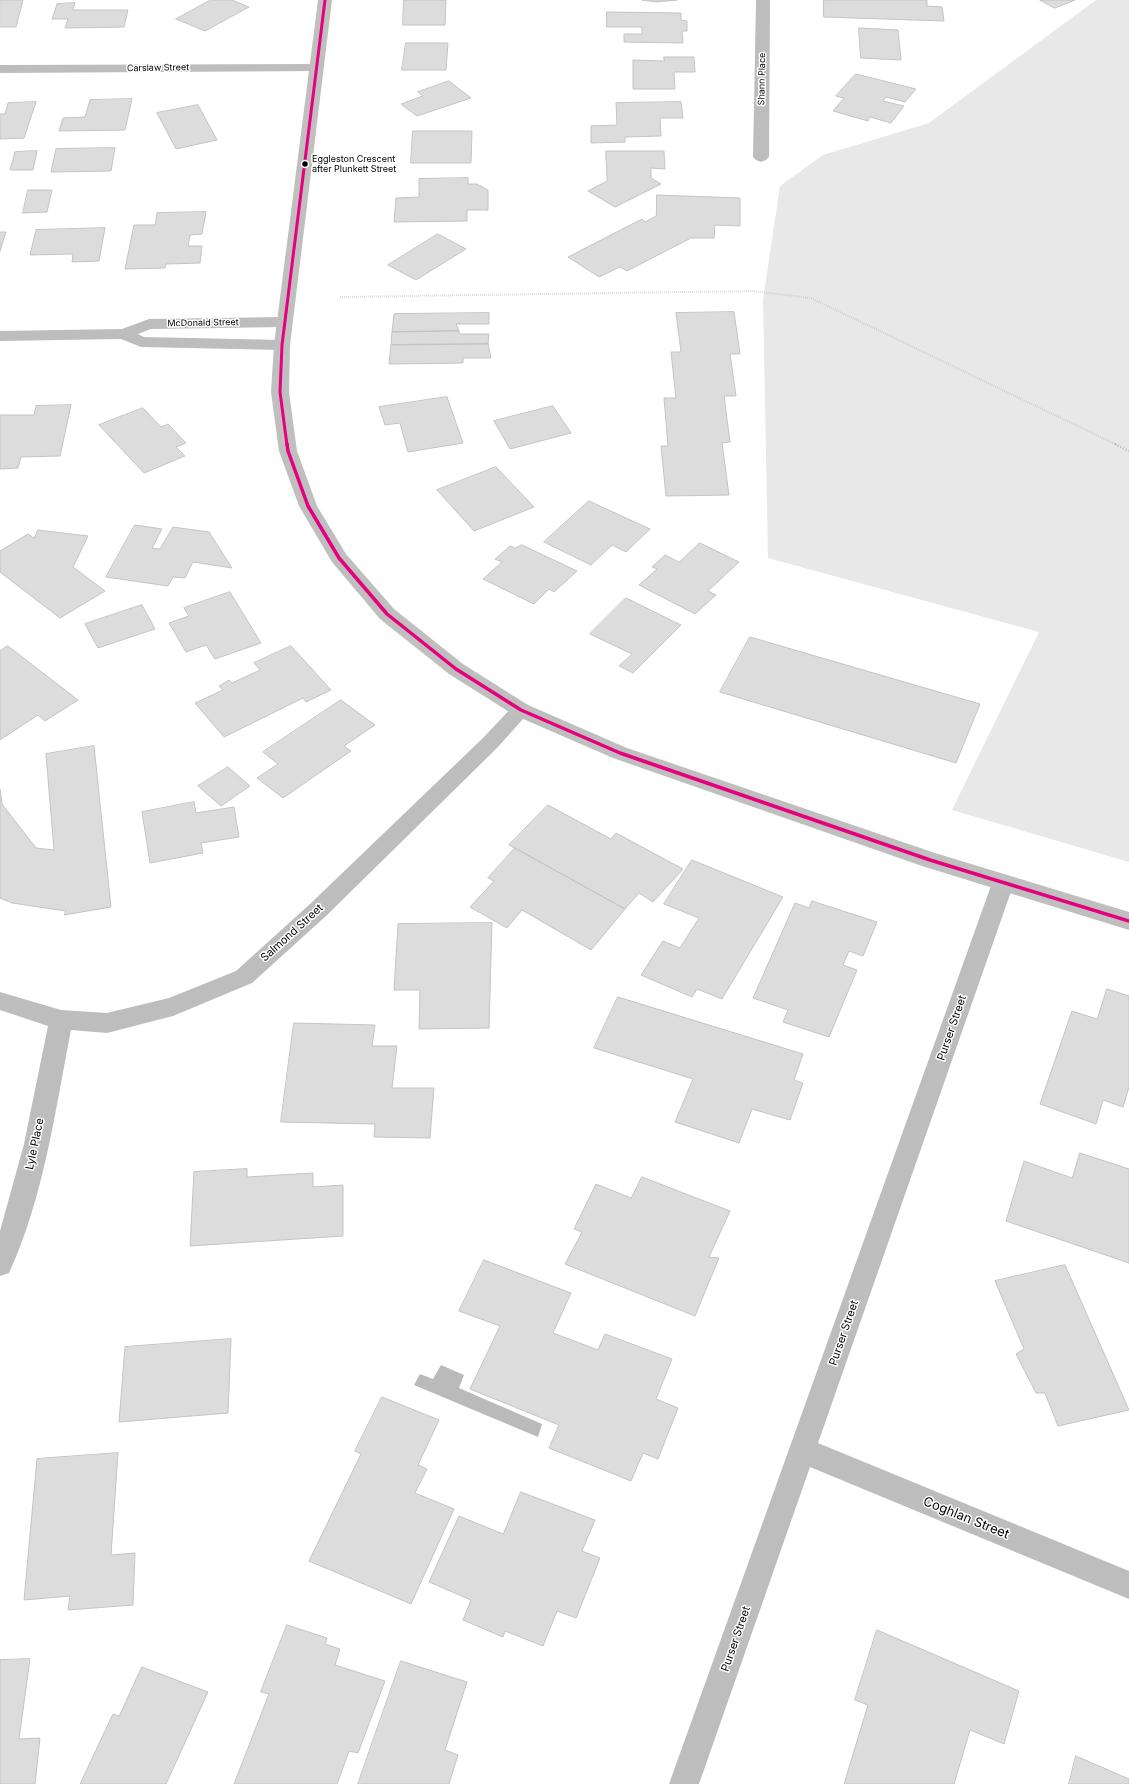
<!DOCTYPE html>
<html>
<head>
<meta charset="utf-8">
<style>
	body { margin:0 }
	canvas { display:block; background:#fff }
</style>
</head>
<body>
<canvas width="1129" height="1784"></canvas>
<script>
const context = document.querySelector('canvas').getContext('2d');
context.lineJoin = 'round';
function fill(path, color) { context.fillStyle = color; context.fill(path, 'evenodd'); }
function stroke(path, color, width, dash) { context.strokeStyle = color; context.lineWidth = width; context.lineCap = dash ? 'butt' : 'round'; context.setLineDash(dash || []); context.stroke(path); }
function drawText(font, color, halo, rows, align = 'center') {
  context.font = font + ' Inter,sans-serif'; context.lineWidth = 3; context.setLineDash([]); context.textBaseline = 'middle'; context.strokeStyle = halo; context.fillStyle = color; for (const [text, x, y, turn = 0] of rows) {
    context.save(); context.translate(x, y); context.rotate((+turn || 0) * Math.PI / 180); context.textAlign = isNaN(turn) ? turn : align; if (halo) context.strokeText(text, 0, 0); context.fillText(text, 0, 0); context.restore();
  }
}
fill(new Path2D(`
	M1096 0H1129V862L952 810 1039 632 768 558 763 300 780 186 823 155 929 123Z`), '#e8e8e8');
fill(new Path2D(`
	M441 1365 464 1375 459 1388 542 1424 538 1437 414 1385 420 1374 433 1379Z`), '#bababa');
const building = new Path2D(`
	M0 0H23L16 27H0Z
	M211 0H232L249 7 205 31 176 19Z
	M404 0H446L445 25H403Z
	M642 0H677L657 2Z
	M824 0H927V6L942 7 944 21 824 17Z
	M1040 0H1075L1055 8Z
	M75 3 73 10H128L124 27 65 28 68 19H52L57 4Z
	M607 12 681 13V20L687 21V31H682L683 43 624 42V34H642V27H607Z
	M859 28 898 30 901 60 861 58Z
	M406 43H448L446 70H402Z
	M664 57H694L695 72H674L675 89H633V60L664 61Z
	M856 74 916 89 905 102 886 97 883 101 904 106 891 123 870 117 868 121 833 111 844 98 836 96Z
	M449 81 471 98 417 116 401 104 423 96 418 92Z
	M132 99 125 130 59 131 63 118 85 117 90 100Z
	M36 102 24 138 0 139V114H5L8 103Z
	M681 102 683 118H660L661 136 625 137V142L591 143V126L617 125 616 103Z
	M198 105 217 140 176 149 157 113Z
	M413 131H472L471 163H411Z
	M115 148 111 171 51 172 56 149Z
	M37 151 33 170H10L15 152Z
	M606 151H664L665 169 651 168V178L661 184 615 207 588 191 607 181Z
	M468 178V184H477L488 190V210H467V221L394 222 396 198 419 197V179Z
	M28 190H52L47 212 23 213Z
	M657 195 740 198V226L715 225 714 238H691L627 271 620 267 599 277 568 257 642 219 645 222 656 216Z
	M206 212 202 234 190 235 188 246H202L200 263 166 264 165 268 125 269 134 225H155L157 213Z
	M105 228 99 261 72 262 73 254 30 255 36 230Z
	M0 232H6L0 251Z
	M438 234 466 249 416 280 388 265Z
	M734 312 740 354H730L736 396H724L730 442 722 443 729 495 666 496 661 446H668L664 398H676L671 352H681L676 313Z
	M489 313V324H456L459 331 392 332 394 314Z
	M459 331V334H489L488 344 391 345 392 332Z
	M488 344 491 358H463V363L389 364 391 345Z
	M447 397 463 443 408 452 400 423 385 425 379 407Z
	M71 405 60 456 21 457 18 468 0 469V415H34L36 406Z
	M553 406 571 433 510 449 494 421Z
	M143 408 161 427 168 424 186 443 176 447 185 456 144 473 99 425Z
	M496 467 534 507 474 531 437 490Z
	M589 501 650 529 626 552 612 545 591 565 544 542Z
	M135 525 162 529 152 548 160 549 173 527 209 532 232 568 193 562 185 578 173 577 168 586 106 577Z
	M38 530 88 536 73 567 105 591 60 618 0 572V551L28 534 34 538Z
	M700 543 739 562 708 591 716 595 695 614 639 585 657 569 652 567 665 555 679 562Z
	M522 545 577 571 554 592 549 589 534 604 483 579 502 562 495 559 510 546 515 548Z
	M230 592 261 643 215 659 206 645 186 652 169 623 189 616 184 608Z
	M626 598 681 625 633 673 619 666 632 654 590 634Z
	M142 605 155 629 98 648 85 624Z
	M750 637 980 704 956 763 720 692Z
	M8 646 78 700 45 721 38 715 0 740V651Z
	M291 646 331 690 306 702 303 698 224 737 195 703 223 690 219 686 229 680 232 683 260 670 254 663Z
	M341 700 375 725 344 746 351 751 283 798 257 778 278 764 263 752Z
	M94 746 111 907 64 915 66 911 12 903 0 898V789L2 804 36 848 54 850 46 754Z
	M228 767 250 786 221 806 198 786Z
	M194 802 196 813 234 807 239 837 201 843 203 853 150 863 142 812Z
	M548 805 611 839 616 833 683 869 653 902 639 893 625 909 509 845Z
	M515 848 625 909 591 950 522 910 507 928 470 907 494 881 488 878Z
	M692 860 783 897 722 999 697 989 692 997 641 975 663 941 680 948 699 918 664 904Z
	M812 901 877 922 863 956 849 951 843 965 857 970 829 1037 783 1022 788 1010 753 998 795 903 809 908Z
	M492 923 489 1028 419 1029 420 990H394L398 924Z
	M1107 989 1129 996V1087L1123 1107 1103 1100 1096 1124 1040 1104 1072 1011 1097 1019Z
	M618 997 803 1054 794 1080 803 1083 790 1120 752 1109 739 1143 675 1122 693 1079 594 1048Z
	M294 1023 375 1025 372 1046H397L392 1088H434L430 1138 374 1137 375 1124 281 1122Z
	M1080 1153 1129 1169V1263L1006 1221 1024 1161 1072 1178Z
	M247 1169V1177L313 1173V1187L343 1185V1236L190 1246 194 1172Z
	M642 1177 730 1211 709 1257 719 1258 695 1316 565 1264 582 1232 574 1229 596 1184 631 1198Z
	M484 1260 571 1293 553 1333 598 1350 605 1334 672 1359 656 1399 678 1408 658 1459 643 1453 631 1481 549 1448 559 1425 470 1389 500 1326 459 1311Z
	M1065 1265 1129 1410 1058 1426 1045 1393H1036L1016 1354 1024 1349 995 1281Z
	M231 1339 228 1413 119 1422 125 1347Z
	M382 1397 439 1420 418 1465 427 1469 415 1493 454 1509 411 1604 309 1561 361 1454 355 1451Z
	M118 1453 111 1555 135 1553 133 1605 68 1610 70 1596 24 1600 37 1459Z
	M521 1492 595 1520 582 1551 600 1558 576 1618 557 1611 543 1646 505 1631 503 1637 463 1620 471 1600 429 1582 459 1516 503 1534Z
	M287 1625 327 1638 325 1644 340 1649 335 1665 385 1681 358 1753 349 1751 337 1784H234L269 1694 261 1692Z
	M877 1630 1019 1691 1004 1744 970 1730 954 1784H844L868 1705 855 1700Z
	M30 1659 19 1739 40 1738 35 1784H0V1660Z
	M401 1661 467 1682 445 1750 458 1755 449 1784H358Z
	M142 1667 208 1692 166 1784H80L113 1714 119 1716Z
	M1076 1756 1129 1779V1784H1069Z`);
fill(building, '#dcdcdc');
stroke(building, '#c4c4c4', 1);
stroke(new Path2D(`
	M340 297 754 291 811 298 1117 445`), '#b8b8b8', 2, [0.5, 1.5]);
stroke(new Path2D(`
	M1115 444 1129 451`), '#b8b8b8', 2.5, [1, 2]);
fill(new Path2D(`
	M756 0H770L769 157 766 160 761 162 756 160 753 157Z
	M315 64 320 65 322 68 320 71 0 73V65Z
	M284 317 290 318 292 322 290 326 284 327 151 329 138 334 144 337 282 340 288 341 290 345 288 349 282 350 141 347 121 339 0 341V331L122 329 149 319Z
	M521 703 528 705 531 710 498 747 326 916 252 983 173 1016 107 1033 71 1030C55 1111 44 1197 9 1273L0 1276V1231L24 1144 48 1026 0 1010V992L61 1010 107 1013 169 998 236 971 310 904 484 737 514 705Z
	M1003 875 1011 877 1014 883 818 1443 1129 1571V1599L810 1467 699 1784H669L992 883 995 877Z`), '#bdbdbd');
fill(new Path2D(`
	M318 0H332L290 345 289 392 297 451 317 506 346 554 394 609 463 664 528 705 627 748 935 853 1129 912V930L922 866 613 758 514 715 449 674 380 619 332 562 299 506 279 451 271 392 274 345Z`), '#bfbfbf');
stroke(new Path2D(`
	M287 445 280 392 282 345 325 0`), '#e5007d', 3);
stroke(new Path2D(`
	M287 444 288 451 308 506 339 558 387 614 456 669 521 710 620 753 930 860 1129 921`), '#e5007d', 3.5);
for (const [x, y, r, color] of [
	[305,164,3.5,"#000"]
]) { const dot = new Path2D(); dot.arc(x, y, r, 0, 2 * Math.PI); context.fillStyle = color; context.fill(dot); stroke(dot, '#fff', 1.5); }
drawText('9px', '#000', '#fff', [
	["Carslaw Street",158,68,-1],
	["Shann Place",762,79,-89],
	["McDonald Street",203,323,-1]
]);
drawText('9px', '#000', '#fff', [
	["Eggleston Crescent",312,159],
	["after Plunkett Street",312,169]
], 'left');
drawText('11px', '#000', '#fff', [
	["Salmond Street",292,933,-42],
	["Purser Street",952,1028,-71],
	["Lyle Place",35,1144,-78],
	["Purser Street",844,1333,-71],
	["Purser Street",736,1639,-71]
]);
drawText('13px', '#000', '#fff', [
	["Coghlan Street",966,1518,22]
]);
</script>
</body>
</html>
